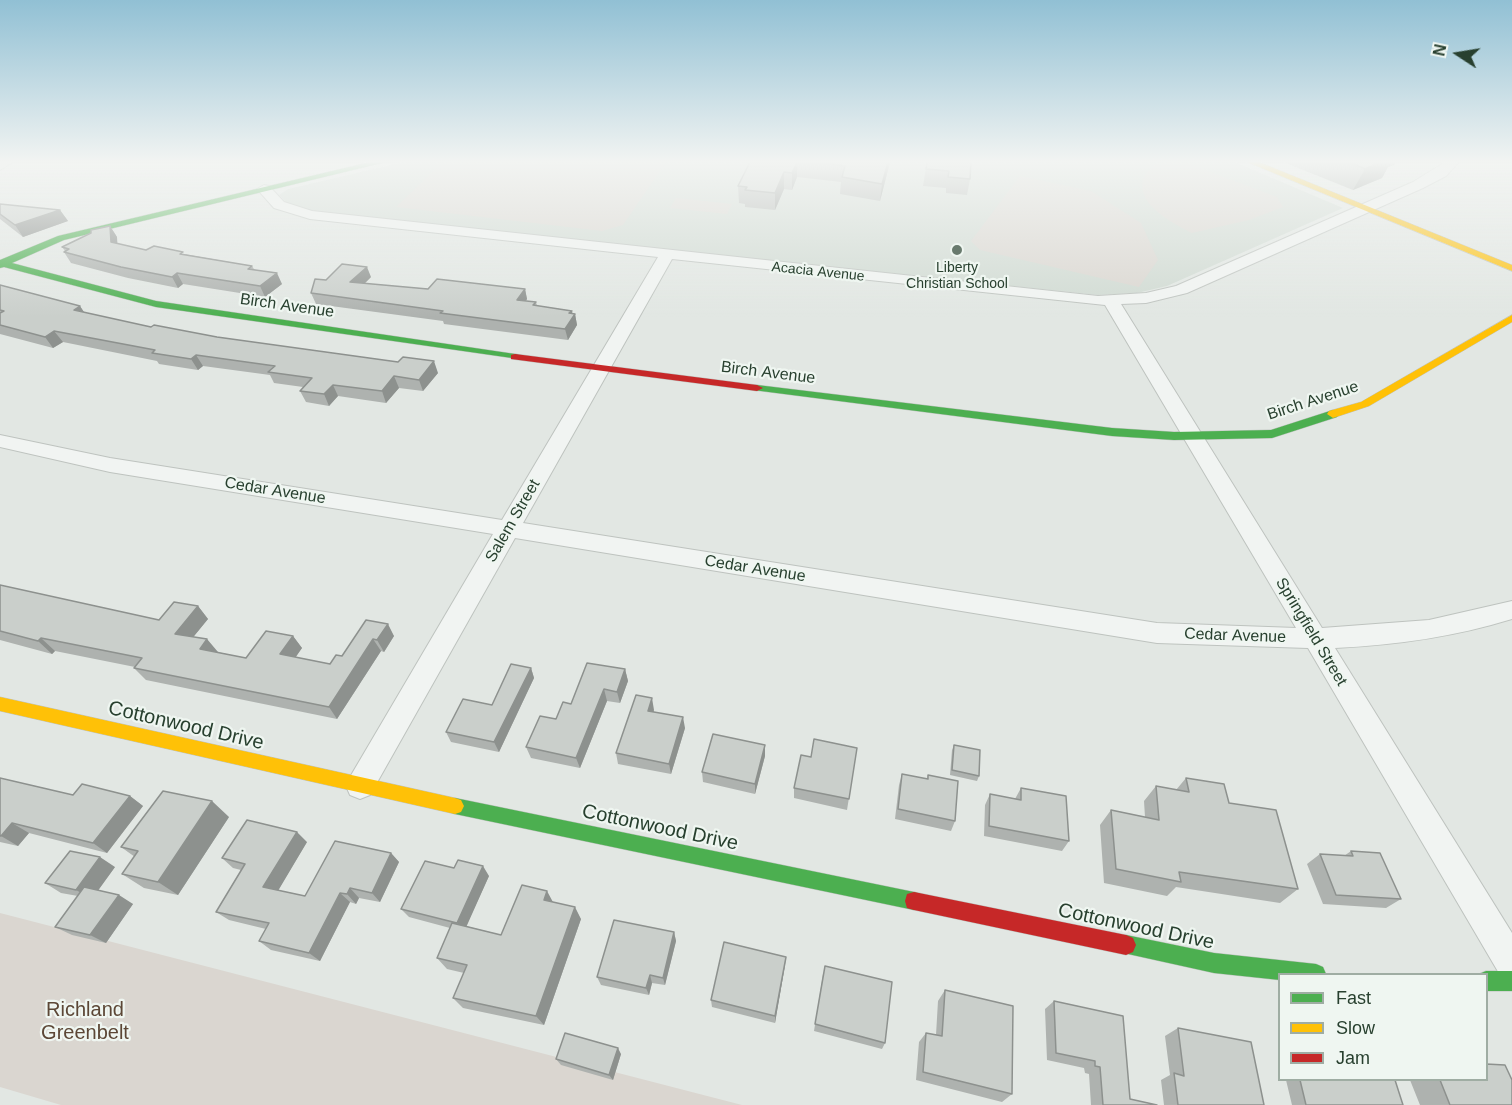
<!DOCTYPE html>
<html>
<head>
<meta charset="utf-8">
<style>
	body { margin:0 }
	#map { position:relative; width:1512px; height:1105px; overflow:hidden; background:#e2e7e3; font-family:Helvetica,sans-serif }
	canvas { display:block }
	.legend { position:absolute; left:1278px; top:973px; width:210px; height:108px; box-sizing:border-box; background:#eff6f1; border:2px solid #9fada3; margin:0; padding:8px 10px; list-style:none; font-size:18px; color:#28402f }
	.legend li { display:flex; align-items:center; gap:12px; height:30px }
	.legend b { width:30px; border:2px solid #9fada3 }
	.north { position:absolute; left:1428px; top:24px; width:60px; height:60px; -webkit-text-stroke:4px #eff6f1; paint-order:stroke; rotate:282deg; font-size:16px; font-weight:700; line-height:24px; text-align:center; color:#28402f }
	.north::after { content:''; display:block; margin:auto; width:21px; height:27px; background:#28402f; clip-path:polygon(50% 0,100% 100%,50% 72%,0 100%) }
</style>
</head>
<body>
<div id="map">
<canvas width="1512" height="1105"></canvas>
<ul class="legend">
<li><b style="height:8px;background:#4caf50"></b>Fast</li>
<li><b style="height:8px;background:#ffc107"></b>Slow</li>
<li><b style="height:8px;background:#c62828"></b>Jam</li>
</ul>
<div class="north">N</div>
</div>
<script>
const context = document.querySelector('canvas').getContext('2d');
context.lineJoin = 'round';
function fill(path, color) { context.fillStyle = color; context.fill(path, 'evenodd'); }
function stroke(path, color, width, dash) { context.strokeStyle = color; context.lineWidth = width; context.lineCap = dash ? 'butt' : 'round'; context.setLineDash(dash || []); context.stroke(path); }
function drawText(font, color, halo, rows, align = 'center') {
  context.font = font + ' Helvetica,sans-serif'; context.lineWidth = 4.5; context.setLineDash([]); context.textBaseline = 'middle'; context.strokeStyle = halo; context.fillStyle = color; for (const [text, x, y, turn = 0] of rows) {
    context.save(); context.translate(x, y); context.rotate((+turn || 0) * Math.PI / 180); context.textAlign = isNaN(turn) ? turn : align; if (halo) context.strokeText(text, 0, 0); context.fillText(text, 0, 0); context.restore();
  }
}
fill(new Path2D(`
	M403 162H1235L1343 208 1167 286 1137 293 1098 295 315 213 288 204 279 195 288 189Z`), '#d0dad2');
fill(new Path2D(`
	M443 162H666L623 225 602 231 396 207Z
	M1184 162 1277 197 1283 207 1249 220 1192 233C1174 224 1129 201 1146 174 1155 159 1169 162 1184 162Z
	M1020 176 1091 191 1141 223 1158 260 1139 287 980 250 971 241Z
	M676 198 732 204 727 214 670 208Z
	M0 913 742 1105H61L0 1087Z`), '#dad6d0');
const street = new Path2D(`
	M0 162H13L0 170Z
	M1445 162H1459L1446 176 1423 188 1187 293 1146 303 1121 304 1322 628 1429 620 1512 601V619C1454 637 1396 645 1335 648L1512 933V979L1500 975 1308 648 1157 643 515 538 370 795 360 799 350 795 346 786 350 777 493 534 110 472 0 447V435L110 458 502 520 658 257 310 219 274 208 257 189 264 185 269 186 284 202 312 211 1098 296 1146 293 1176 286 1413 182ZM672 259 1105 305 1296 628 1157 623 523 523Z`);
const fast = new Path2D(`
	M370 162H386L64 240 12 263 156 301 515 354 519 355V359L156 307 4 267 0 268V260L58 236Z
	M757 385 1112 428 1174 432 1271 430 1333 410 1339 414 1337 417 1272 438 1174 440 1112 436 753 390V386Z
	M455 798 914 892 921 894 923 901 921 908 914 910 455 814 449 812 446 806 449 800Z
	M1126 935 1214 953 1316 964 1323 967 1326 974H1280V980L1214 973 1119 952 1116 945 1119 938Z
	M1486 971H1512V991H1486V974H1479Z`);
const slow = new Path2D(`
	M1247 162H1259L1512 265V271Z
	M1512 315V322L1369 406 1333 418 1327 414 1329 411 1361 402Z
	M0 697 455 798 461 800 464 806 461 812 455 814 0 711Z`);
const jam = new Path2D(`
	M515 354 757 385 763 388 757 391 511 359V355Z
	M914 892 1126 935 1133 938 1136 945 1133 952 1126 955 914 910 907 908 905 901 907 894Z`);
stroke(street, '#bec3bf', 2);
stroke(fast, '#bec3bf', 1);
stroke(slow, '#bec3bf', 1);
stroke(jam, '#bec3bf', 1);
fill(street, '#f1f4f2');
fill(fast, '#4caf50');
fill(slow, '#ffc107');
fill(jam, '#c62828');
fill(new Path2D(`
	M750 162H890L880 201 840 194 841 182 797 177 792 190 784 189 775 210 745 207V204L739 203 738 186Z
	M927 162 970 179 967 195 946 193V188L923 186Z
	M1283 162H1396L1394 165 1388 167 1382 178 1353 190Z
	M0 204 60 210 68 221 23 237 0 219Z
	M110 226 117 237V244L146 250 184 254 252 266 254 269 282 284 265 297 183 284 178 288 128 278 71 263 64 252 65 251 62 247Z
	M371 277 364 284 428 289H525L527 299 526 301 536 302 537 306 575 314 577 325 568 340 444 324 443 321 316 304 311 293 326 280Z
	M0 285 80 306 84 313 151 327 217 337 438 373 423 391 399 388 386 403 338 396 329 406 306 402 300 391 303 387 274 383 270 375 203 366 198 370 159 364 157 361 63 342 53 348 0 334Z
	M0 585 159 620 198 606 208 619 193 637 217 652 246 658 293 636 302 648 295 657 330 664 342 656 366 620 394 636 384 652 381 651 337 719 146 680 134 668 135 667 55 651 52 654 0 640Z
	M531 668 534 678 499 752 451 742 446 732 492 705Z
	M625 669 628 681 620 703 607 701 580 768 531 758 526 747 556 719Z
	M654 710V712L685 728 671 774 618 764 616 753Z
	M765 745V756L755 794 703 782 702 772Z
	M954 745 979 776 977 781 950 775 952 750Z
	M857 748 847 810 794 798V788L811 757Z
	M902 774 927 779 928 775 955 821 951 831 895 819 899 785Z
	M0 778 73 795 130 796 143 806 107 853 29 833 18 846 0 842Z
	M1186 778 1229 803 1298 889 1280 903 1176 887 1167 896 1104 883 1100 825 1111 810 1145 817 1144 801 1156 786 1176 790Z
	M1021 788 1069 841 1062 851 984 836 985 805 990 794 1015 799Z
	M229 817 178 895 144 888 122 874 135 857 121 847Z
	M307 842 278 890 305 896 391 853 399 862 380 902 359 898 356 904 350 902 320 961 271 950 259 941 266 929 229 920 216 912 241 870 233 868 222 858Z
	M1351 851 1401 899 1386 908 1323 904 1307 864 1320 854 1344 856Z
	M115 867 98 890 133 904 106 943 72 935 55 927 78 896 61 893 45 883Z
	M454 868 489 876 466 926 501 935 553 902 581 919 544 1025 463 1008 453 998 464 973 447 969 437 958 450 928 409 917 401 909Z
	M674 932 676 941 665 985 652 983 649 995 601 985 597 977Z
	M785 965 775 1023 712 1007 711 1000Z
	M823 974 885 1043 882 1049 814 1031Z
	M945 990 1012 1094 1002 1102 916 1080 919 1042 926 1033 936 1035 938 1001Z
	M1054 1001 1130 1099 1157 1105H1091L1089 1074 1085 1073 1084 1068 1047 1060 1045 1009Z
	M1178 1028 1264 1105H1164L1161 1080 1170 1075 1165 1036Z
	M621 1054 613 1080 561 1065 556 1059Z
	M1286 1080H1395L1403 1105H1292Z
	M1410 1080H1486L1512 1105H1420Z`), '#aeb2af');
fill(new Path2D(`
	M797 162V177L792 190V173Z
	M888 162H890L880 201 882 184Z
	M1379 162H1396L1394 165 1388 167 1382 178 1353 190 1365 169Z
	M784 172V189L775 210V193Z
	M60 210 68 221 23 237 15 225Z
	M110 226 117 237 118 253 111 242Z
	M367 267 371 277 355 293 350 282Z
	M177 273 183 284 178 288 172 277Z
	M277 273 282 284 265 297 260 286Z
	M525 289 527 299 519 310 517 300Z
	M80 306 88 318 74 310Z
	M572 311 573 318 575 314 577 325 568 340 565 329 569 313Z
	M54 331 63 342 53 348 45 337Z
	M196 355 203 366 198 370 191 359Z
	M434 361 438 373 423 391 419 380Z
	M394 376 399 388 386 403 382 391Z
	M333 385 338 396 329 406 324 394Z
	M198 606 208 619 186 646 175 634Z
	M388 624 394 636 384 652 377 640Z
	M293 636 302 648 289 667 280 654Z
	M41 638 55 651 52 654 38 641Z
	M207 639 218 652 211 661 200 649Z
	M373 639 381 651 337 719 329 707Z
	M531 668 534 678 499 752 494 742Z
	M625 669 628 681 620 703 617 692Z
	M604 689 607 701 580 768 576 758Z
	M652 698 654 710 650 722 648 711Z
	M683 717 685 728 671 774 669 764Z
	M765 745V756L755 794V784Z
	M130 796 143 806 107 853 93 843Z
	M212 801 229 817 178 895 158 882Z
	M12 823 29 833 18 846 1 836Z
	M297 832 307 842 275 896 263 887Z
	M391 853 399 862 380 902 372 893Z
	M100 857 115 867 92 899 76 890Z
	M483 866 489 876 464 932 457 923Z
	M350 888 359 898 356 904 347 894Z
	M547 891 554 904 544 900Z
	M340 893 350 902 320 961 309 953Z
	M119 895 133 904 106 943 90 935Z
	M575 907 581 919 544 1025 536 1016Z
	M674 932 676 941 665 985 663 978Z
	M786 957 785 965 775 1023V1016Z
	M650 975 652 983 649 995 646 988Z
	M618 1048 621 1054 613 1080 609 1075Z`), '#8d918e');
const building = new Path2D(`
	M750 162H797L792 173 784 172 775 193 745 190 747 187 738 186Z
	M815 162H888L882 184 842 177 845 166Z
	M927 162H971L970 179 948 177 949 171 926 169Z
	M1349 162H1380L1365 169Z
	M0 204 60 210 15 225 0 214Z
	M110 226 111 242 146 250 154 246 183 252 180 254 252 266 248 269 277 273 260 286 177 273 172 277 121 267 64 252 69 249 62 247 91 233V230Z
	M342 264 367 267 350 282 428 289 437 279 525 289 517 300 536 302 533 305 572 311 569 313 575 314 565 329 440 313 443 311 311 293 315 279 326 280Z
	M0 285 80 306 74 310 151 327 154 325 217 337 398 362 403 357 434 361 419 380 394 376 382 391 333 385 324 394 300 391 312 378 268 372 275 366 196 355 191 359 152 353 155 350 54 331 45 337 0 325V313L4 311 0 310Z
	M0 585 159 620 174 602 198 606 175 634 207 639 200 649 246 658 266 631 293 636 280 654 330 664 336 655 342 656 366 620 388 624 377 640 373 639 329 707 134 668 142 658 41 638 38 641 0 631Z
	M587 663 625 669 617 692 604 689 576 758 526 747 540 716 556 719 563 702 571 704Z
	M511 664 531 668 494 742 446 732 463 699 492 705Z
	M636 695 652 698 648 711 683 717 669 764 616 753Z
	M713 734 765 745 755 784 702 772Z
	M814 739 857 748 849 799 794 788 801 755 811 757Z
	M954 745 980 750 979 776 952 770Z
	M902 774 928 779V775L958 781 955 821 898 809Z
	M0 778 73 795 82 784 130 796 93 843 12 823 1 836H0Z
	M1186 778 1224 784 1229 803 1276 810 1298 889 1179 872 1181 882 1116 869 1111 810 1159 820 1156 786 1189 792Z
	M1021 788 1066 796 1069 841 989 826 990 794 1021 800Z
	M163 791 212 801 158 882 122 874 138 851 121 847Z
	M247 820 297 832 263 887 305 896 335 841 391 853 372 893 350 888 347 894 340 893 309 953 259 941 269 923 216 912 245 864 222 858Z
	M70 851 100 857 76 890 45 883Z
	M1351 851 1380 853 1401 899 1336 895 1320 854 1353 856Z
	M458 860 483 866 457 923 401 909 425 861 454 868Z
	M522 885 547 891 544 900 575 907 536 1016 453 998 467 965 437 958 452 923 501 935Z
	M84 887 119 895 90 935 55 927Z
	M614 920 674 932 663 978 650 975 646 988 597 977Z
	M724 942 786 957 775 1016 711 1000Z
	M825 966 892 982 885 1043 815 1024Z
	M945 990 1013 1006 1012 1094 923 1072 926 1033 942 1036Z
	M1054 1001 1123 1016 1130 1099 1157 1105H1103L1100 1067 1095 1066V1061L1056 1053Z
	M1178 1028 1251 1042 1264 1105H1178L1174 1073 1184 1076Z
	M565 1033 618 1048 609 1075 556 1059Z
	M1486 1064 1505 1065 1512 1080V1105H1450L1440 1080H1486Z
	M1300 1080H1395L1403 1105H1306Z`);
fill(building, '#cacfcb');
stroke(building, '#8d918e', 1.5);
const sky = context.createLinearGradient(0, 0, 0, 317);
sky.addColorStop(0, '#91c0d4');
sky.addColorStop(0.51, '#f2f4f2');
sky.addColorStop(1, '#f2f4f200');
context.fillStyle = sky;
context.fillRect(0, 0, 1512, 317);
for (const [x, y, r, color] of [
	[957,250,6,"#697a6e"]
]) { const dot = new Path2D(); dot.arc(x, y, r, 0, 2 * Math.PI); context.fillStyle = color; context.fill(dot); stroke(dot, '#eff6f1', 2); }
drawText('14px', '#28402f', '#eff6f1', [
	["Liberty",957,268],
	["Christian School",957,284]
]);
drawText('14px', '#28402f', '#eff6f1', [
	["Acacia Avenue",818,272,6]
]);
drawText('16px', '#28402f', '#eff6f1', [
	["Birch Avenue",287,306,8],
	["Birch Avenue",768,373,7],
	["Birch Avenue",1313,401,-18],
	["Cedar Avenue",275,491,9],
	["Salem Street",513,521,-60],
	["Cedar Avenue",755,569,9],
	["Springfield Street",1311,632,59],
	["Cedar Avenue",1235,636,2]
]);
drawText('20px', '#28402f', '#eff6f1', [
	["Cottonwood Drive",186,726,13],
	["Cottonwood Drive",660,828,12],
	["Cottonwood Drive",1136,927,12]
]);
drawText('20px', '#5c4736', '#eff6f1', [
	["Richland",85,1010],
	["Greenbelt",85,1033]
]);
</script>
</body>
</html>
